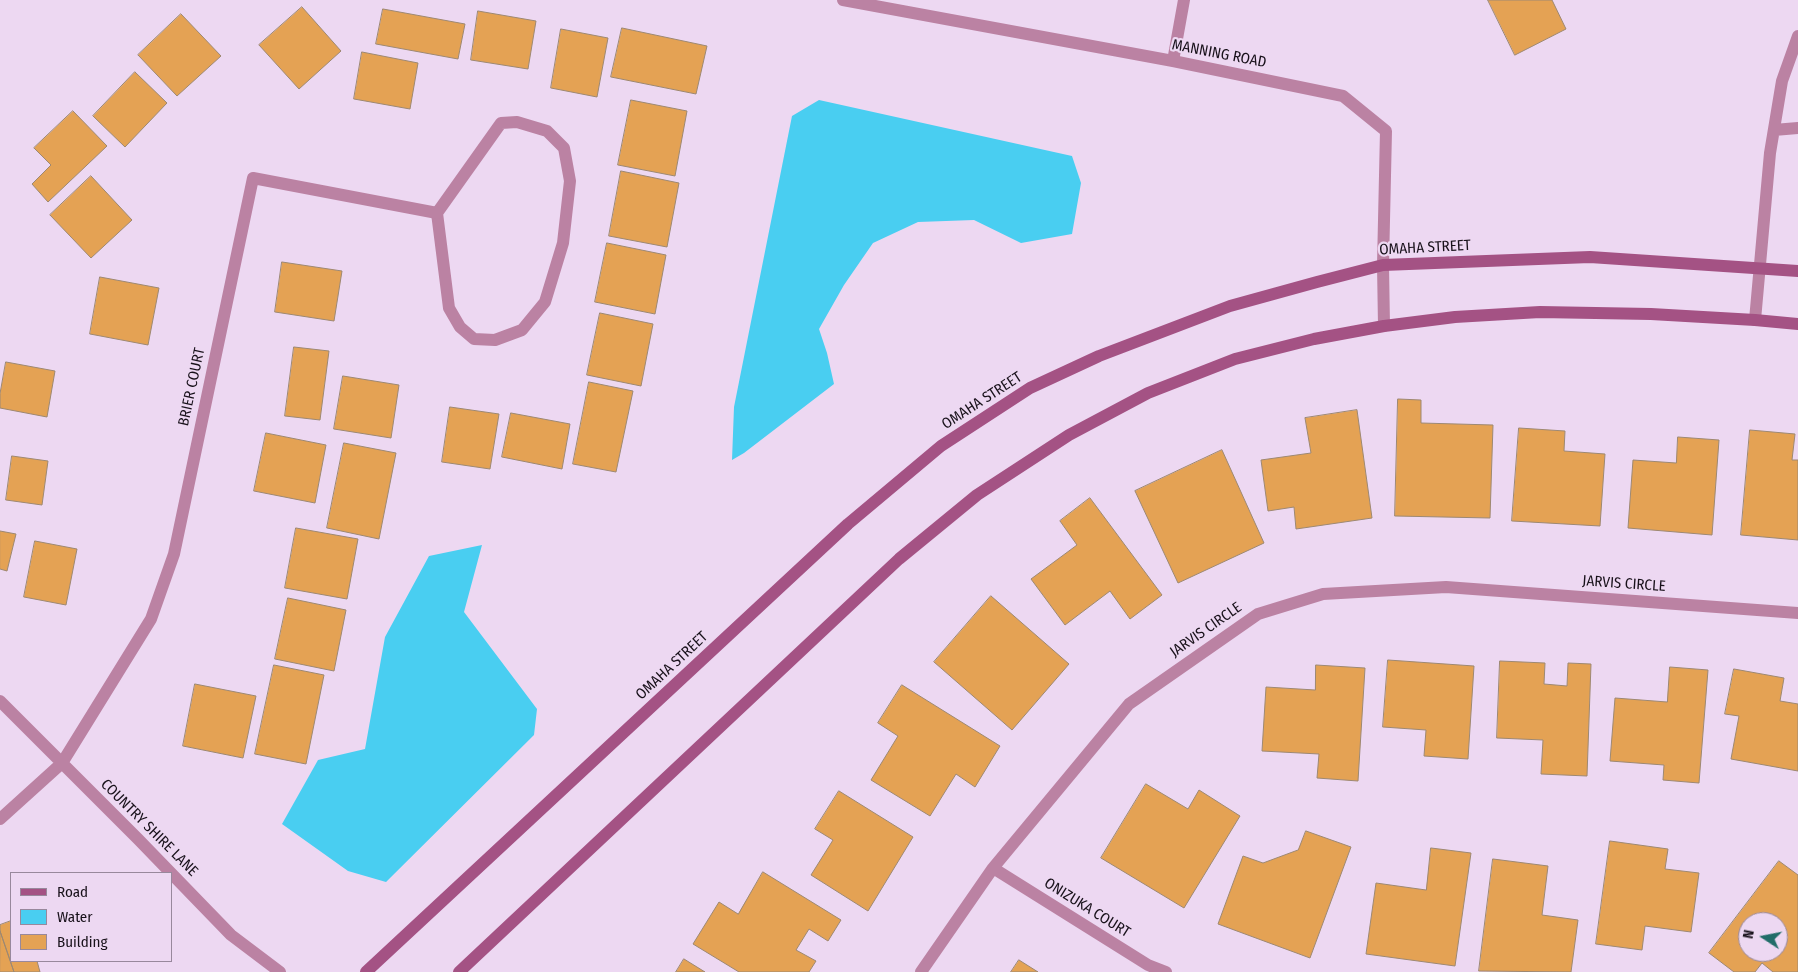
<!DOCTYPE html>
<html>
<head>
<meta charset="utf-8">
<style>
	body { margin:0 }
	#map { position:relative; width:1798px; height:972px; overflow:hidden; background:#edd8f2; font-family:"Fira Sans Condensed",sans-serif }
	canvas { display:block }
	.legend { position:absolute; left:10px; top:872px; width:162px; height:90px; box-sizing:border-box; background:#edd8f2; border:1px solid #98889c; margin:0; padding:6px 9px; list-style:none; font-size:15px; color:#18111a }
	.legend li { display:flex; align-items:center; gap:10px; height:25px }
	.legend b { width:25px; border:1px solid #98889c }
	.north { position:absolute; left:1738px; top:912px; width:50px; height:50px; box-sizing:border-box; background:#edd8f2; border:1px solid #98889c; border-radius:50%; rotate:281deg; font-size:14px; font-weight:700; line-height:20px; text-align:center; color:#18111a }
	.north::after { content:''; display:block; margin:auto; width:18px; height:22px; background:#226d69; clip-path:polygon(50% 0,100% 100%,50% 72%,0 100%) }
</style>
</head>
<body>
<div id="map">
<canvas width="1798" height="972"></canvas>
<ul class="legend">
<li><b style="height:6px;background:#a45284"></b>Road</li>
<li><b style="height:14px;background:#49cef1"></b>Water</li>
<li><b style="height:14px;background:#e4a254"></b>Building</li>
</ul>
<div class="north">N</div>
</div>
<script>
const context = document.querySelector('canvas').getContext('2d');
context.lineJoin = 'round';
function fill(path, color) { context.fillStyle = color; context.fill(path, 'evenodd'); }
function stroke(path, color, width, dash) { context.strokeStyle = color; context.lineWidth = width; context.lineCap = dash ? 'butt' : 'round'; context.setLineDash(dash || []); context.stroke(path); }
function drawText(font, color, halo, rows, align = 'center') {
  context.font = font + ' "Fira Sans Condensed",sans-serif'; context.lineWidth = 4.5; context.setLineDash([]); context.textBaseline = 'middle'; context.strokeStyle = halo; context.fillStyle = color; for (const [text, x, y, turn = 0] of rows) {
    context.save(); context.translate(x, y); context.rotate((+turn || 0) * Math.PI / 180); context.textAlign = isNaN(turn) ? turn : align; if (halo) context.strokeText(text, 0, 0); context.fillText(text, 0, 0); context.restore();
  }
}
fill(new Path2D(`
	M819 100 1072 156 1081 183 1072 234 1021 243 974 220 918 222 873 243 844 285 819 329 827 353 834 384 744 453 732 460 734 407 792 116Z
	M482 545 464 612 537 709 534 735 386 882 348 871 282 824 318 760 365 749 385 637 429 556Z`), '#49cef1');
const building = new Path2D(`
	M1488 0H1552L1566 29 1515 55Z
	M302 7 341 51 299 89 259 45Z
	M383 9 465 24 458 59 376 44Z
	M478 11 536 21 528 69 471 60Z
	M181 14 221 56 177 96 138 55Z
	M622 28 707 46 696 94 611 77Z
	M561 29 608 38 597 97 551 88Z
	M362 52 418 63 410 109 354 99Z
	M135 72 167 103 125 147 93 116Z
	M631 100 687 111 675 176 618 165Z
	M73 111 107 146 48 202 32 184 51 165 34 148Z
	M621 171 679 183 667 247 609 236Z
	M91 176 132 220 91 258 50 215Z
	M607 243 666 255 655 314 595 302Z
	M282 262 342 271 334 321 275 312Z
	M100 277 159 288 148 345 90 334Z
	M600 313 653 324 641 386 587 375Z
	M294 347 329 351 320 420 285 416Z
	M6 362 55 371 47 417 0 408V394Z
	M343 376 399 385 391 438 334 429Z
	M589 382 633 391 616 472 573 464Z
	M1398 399 1421 400V423L1493 425 1490 518 1395 516Z
	M450 407 499 414 490 469 442 462Z
	M1357 410 1372 518 1296 529 1294 507 1268 511 1261 460 1311 453 1305 418Z
	M511 413 570 424 562 469 502 457Z
	M1519 428 1565 431 1564 451 1605 454 1600 526 1512 521Z
	M1750 430 1795 434 1792 460H1798V540L1741 535Z
	M266 433 326 445 315 503 254 491Z
	M1678 437 1719 440 1712 535 1628 528 1633 460 1676 463Z
	M344 443 396 453 379 539 327 528Z
	M1222 450 1264 543 1178 583 1135 491Z
	M12 456 48 461 42 505 6 500Z
	M1090 498 1162 595 1130 619 1110 591 1065 625 1031 579 1077 545 1060 521Z
	M296 528 358 539 347 599 285 588Z
	M0 531 16 534 7 571 0 569Z
	M35 541 77 549 66 605 24 597Z
	M991 596 1069 664 1012 730 934 662Z
	M288 598 346 610 334 671 275 659Z
	M1388 660 1474 666 1468 759 1424 756 1426 730 1383 727Z
	M1500 661 1545 663 1544 684 1567 686 1568 663 1591 664 1587 776 1541 774 1543 740 1497 738Z
	M274 665 324 675 306 764 255 754Z
	M1316 665 1365 668 1358 781 1317 778 1319 754 1262 751 1266 687 1315 690Z
	M1670 667 1708 670 1699 783 1663 780 1664 765 1610 761 1615 698 1667 702Z
	M1734 669 1784 678 1780 701 1798 704V771L1731 759 1739 716 1725 714Z
	M195 684 256 696 243 758 183 746Z
	M902 685 1000 746 975 787 956 774 930 816 871 780 898 736 878 723Z
	M1146 784 1188 809 1199 790 1240 816 1184 908 1101 858Z
	M839 791 913 837 868 911 811 875 833 840 815 829Z
	M1306 831 1351 847 1310 958 1218 924 1243 856 1263 863 1298 850Z
	M1610 841 1668 849 1665 869 1699 873 1691 932 1645 926 1642 950 1596 944Z
	M1431 848 1471 853 1455 966 1366 954 1376 883 1426 890Z
	M1493 859 1548 866 1542 915 1578 920 1571 972 1479 971Z
	M1779 861 1798 875V972H1773L1762 963 1755 972H1734L1709 953ZM1748 922H1778V952H1748Z
	M763 872 841 920 828 941 809 929 796 950 816 961 809 972H739L693 944 719 902 738 914Z
	M11 921V961H37L40 972H14L0 931V925Z
	M0 931 14 972H0Z
	M684 959 705 972H676Z
	M1019 960 1038 972H1011Z`);
fill(building, '#e4a254');
stroke(building, '#9d8872', 1);
stroke(new Path2D(`
	M517 122 547 131 564 148 570 181 563 243 545 302 522 330 495 340 474 339 460 327 449 308 437 213 501 123Z
	M1774 130 1798 128
	M1755 320 1770 153 1782 81 1798 36`), '#bb82a3', 12);
stroke(new Path2D(`
	M843 0 1173 61 1343 96 1386 131 1383 265 1384 326
	M1173 61 1184 0
	M0 701 138 839 231 935 280 972
	M0 819 62 763 151 619 174 554 253 178 437 213
	M993 868 1148 965 1166 972
	M921 972 993 868 1129 704 1258 614 1323 594 1446 587 1798 613`), '#bb82a3', 12);
stroke(new Path2D(`
	M366 972 848 524 941 446 1030 388 1099 356 1230 306 1317 282 1383 265 1590 257 1798 271
	M459 972 899 559 977 495 1069 435 1148 393 1235 359 1314 339 1384 326 1455 317 1540 312 1651 314 1755 320 1798 324`), '#a45284', 12);
drawText('15px', '#18111a', '#edd8f2', [
	["MANNING ROAD",1219,54,11],
	["OMAHA STREET",1425,248,-3],
	["BRIER COURT",192,387,-78],
	["OMAHA STREET",982,401,-33],
	["JARVIS CIRCLE",1624,584,4],
	["JARVIS CIRCLE",1206,630,-35],
	["OMAHA STREET",672,666,-43],
	["COUNTRY SHIRE LANE",149,828,45],
	["ONIZUKA COURT",1087,908,32]
]);
</script>
</body>
</html>
